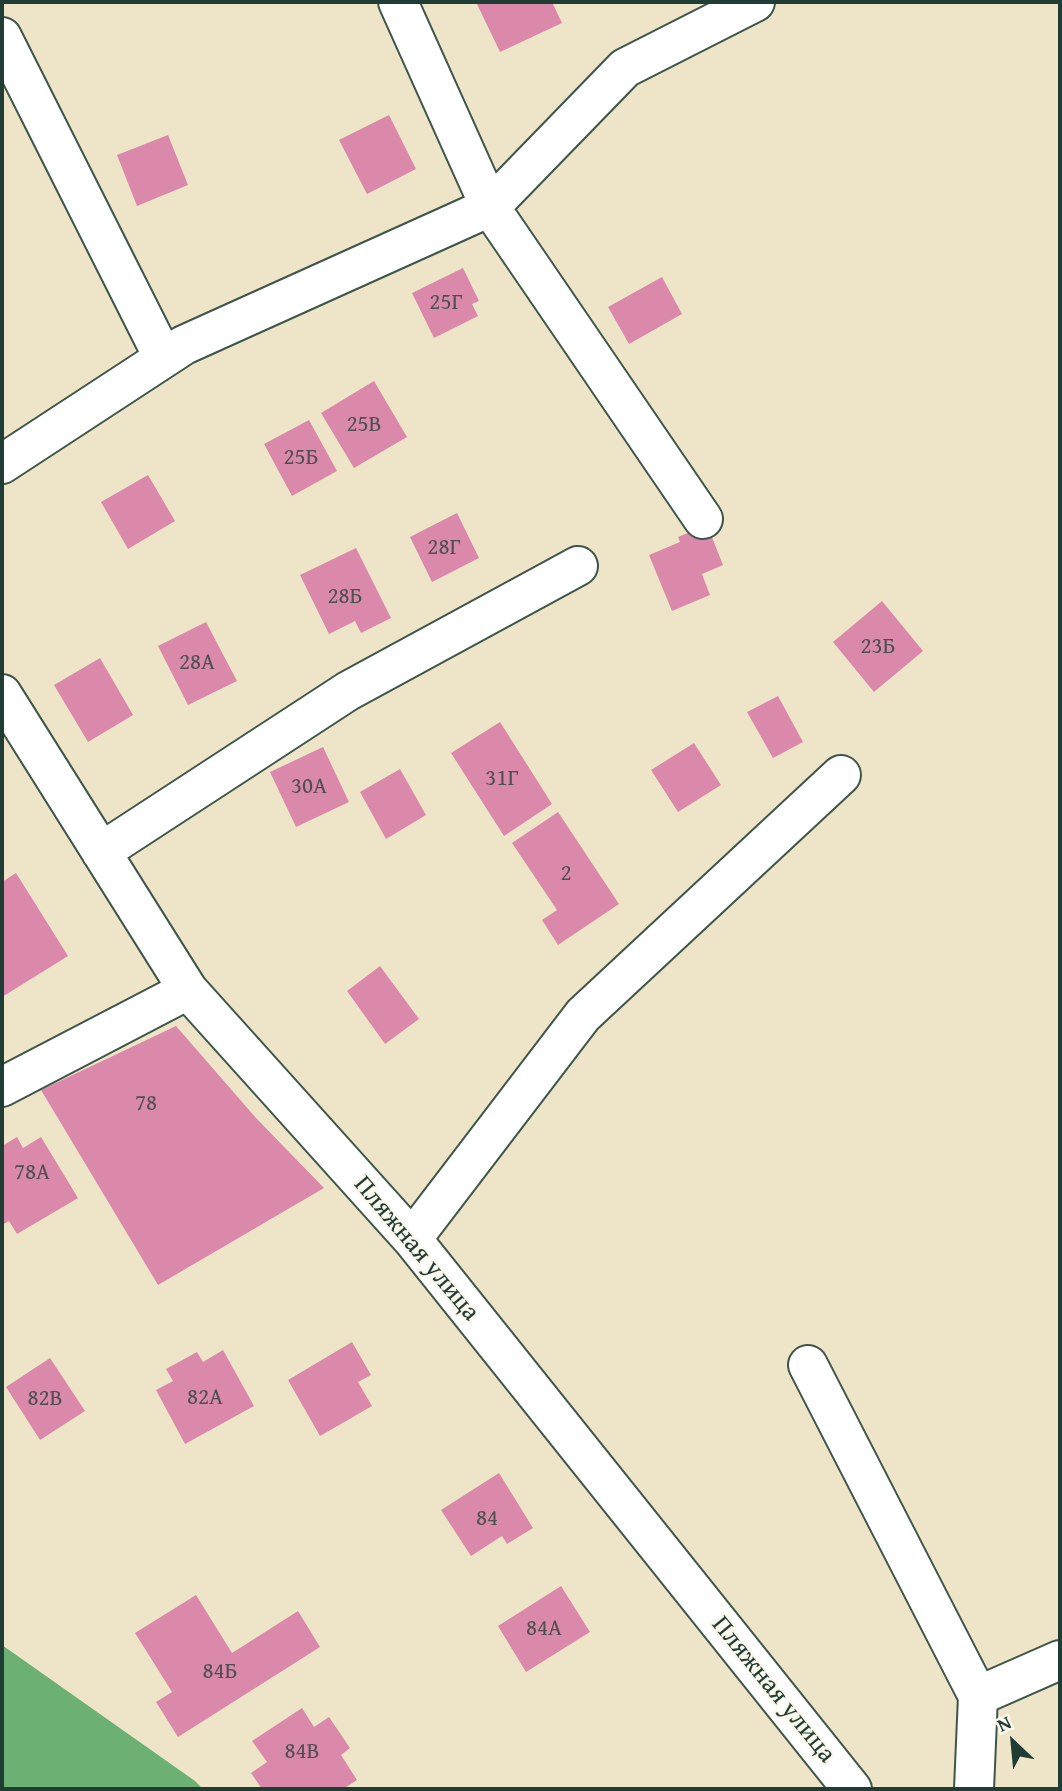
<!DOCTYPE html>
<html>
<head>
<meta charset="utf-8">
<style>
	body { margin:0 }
	#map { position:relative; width:1062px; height:1791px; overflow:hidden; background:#eee5c8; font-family:"Gentium Book Plus",serif }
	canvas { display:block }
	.frame { position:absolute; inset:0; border:4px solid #1f3d34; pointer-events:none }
	.north { position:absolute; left:978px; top:1707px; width:70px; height:70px; -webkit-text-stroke:5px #fbf7ec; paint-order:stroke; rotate:334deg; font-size:19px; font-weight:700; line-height:28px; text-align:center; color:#1f3d34 }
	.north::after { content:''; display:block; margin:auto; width:24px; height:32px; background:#1f3d34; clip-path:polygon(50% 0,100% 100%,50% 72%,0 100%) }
</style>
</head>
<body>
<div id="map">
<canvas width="1062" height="1791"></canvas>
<div class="frame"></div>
<div class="north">N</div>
</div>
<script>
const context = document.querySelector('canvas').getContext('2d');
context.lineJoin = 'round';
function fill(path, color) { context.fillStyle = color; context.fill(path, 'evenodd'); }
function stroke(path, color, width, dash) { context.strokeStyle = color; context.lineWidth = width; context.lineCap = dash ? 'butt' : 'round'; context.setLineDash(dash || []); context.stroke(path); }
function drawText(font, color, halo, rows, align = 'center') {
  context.font = font + ' "Gentium Book Plus",serif'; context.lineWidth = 5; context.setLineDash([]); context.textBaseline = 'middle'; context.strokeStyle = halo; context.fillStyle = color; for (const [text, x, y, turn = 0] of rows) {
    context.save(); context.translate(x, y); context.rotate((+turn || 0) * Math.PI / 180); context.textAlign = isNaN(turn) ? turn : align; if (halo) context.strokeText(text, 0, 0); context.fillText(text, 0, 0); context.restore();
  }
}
fill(new Path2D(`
	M2 1645 195 1781 203 1789H2Z`), '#6db073');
fill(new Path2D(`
	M476 2H552L562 23 500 52Z
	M389 115 416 169 367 194 339 140Z
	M168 135 188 185 137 206 117 155Z
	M463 268 479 301 472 304 478 316 434 338 412 293Z
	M662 277 682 314 629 344 608 307Z
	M374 381 407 437 354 468 321 413Z
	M309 420 337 471 292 496 264 444Z
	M148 475 175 521 128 549 101 502Z
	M457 513 479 558 432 582 410 537Z
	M707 525 723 565 702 574 710 595 672 611 649 555 680 542 678 537Z
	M356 548 391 618 361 633 355 621 329 634 300 575Z
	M882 601 923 651 874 692 833 642Z
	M206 622 237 681 188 705 158 646Z
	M100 658 133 715 88 742 54 685Z
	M778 696 803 742 773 758 747 712Z
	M500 722 552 804 504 836 451 753Z
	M694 743 721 785 678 812 651 770Z
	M323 747 349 802 296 827 270 772Z
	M400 769 426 815 386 839 360 792Z
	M558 812 619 904 558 945 542 920 557 910 512 843Z
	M16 873 68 956 2 997V882Z
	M380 966 419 1019 385 1044 347 991Z
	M176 1026 256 1118 324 1188 158 1285 41 1090Z
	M17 1137 23 1148 41 1137 78 1198 17 1234 9 1221 2 1225V1146Z
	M352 1342 371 1375 358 1382 372 1406 320 1436 288 1380Z
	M223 1350 254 1406 185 1444 156 1390 173 1381 166 1369 197 1352 203 1362Z
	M50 1358 85 1411 40 1440 6 1387Z
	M499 1473 533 1528 507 1544 502 1536 471 1556 441 1510Z
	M561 1586 590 1632 526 1672 498 1626Z
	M196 1595 232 1653 298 1611 320 1647 178 1737 156 1702 172 1692 135 1633Z
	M302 1708 314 1727 329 1717 350 1748 341 1755 357 1780 343 1789H262L251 1773 267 1762 252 1741Z`), '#db89ab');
const minor = new Path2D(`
	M398 2 490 207 703 519
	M2 37 163 357
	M2 464 184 345 490 207 625 68 755 2
	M2 694 188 990 412 1239 852 1789
	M101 852 348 691 578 566
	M2 1087 188 990
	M412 1239 583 1015 841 775
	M808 1365 978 1696 974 1789
	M978 1696 1060 1660`);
stroke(minor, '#3e564a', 42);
stroke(minor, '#fff', 38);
drawText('23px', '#4e5052', null, [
	["25Г",446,303],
	["25В",364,425],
	["25Б",301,458],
	["28Г",444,548],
	["28Б",345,597],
	["23Б",878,647],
	["28А",197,663],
	["31Г",502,779],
	["30А",309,787],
	["2",566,874],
	["78",146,1104],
	["78А",32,1173],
	["82А",205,1398],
	["82В",45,1399],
	["84",487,1519],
	["84А",544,1629],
	["84Б",220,1672],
	["84В",302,1752]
]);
drawText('26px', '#1f3d34', '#fbf7ec', [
	["Пляжная улица",416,1249,50],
	["Пляжная улица",773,1690,51]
]);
</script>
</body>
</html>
